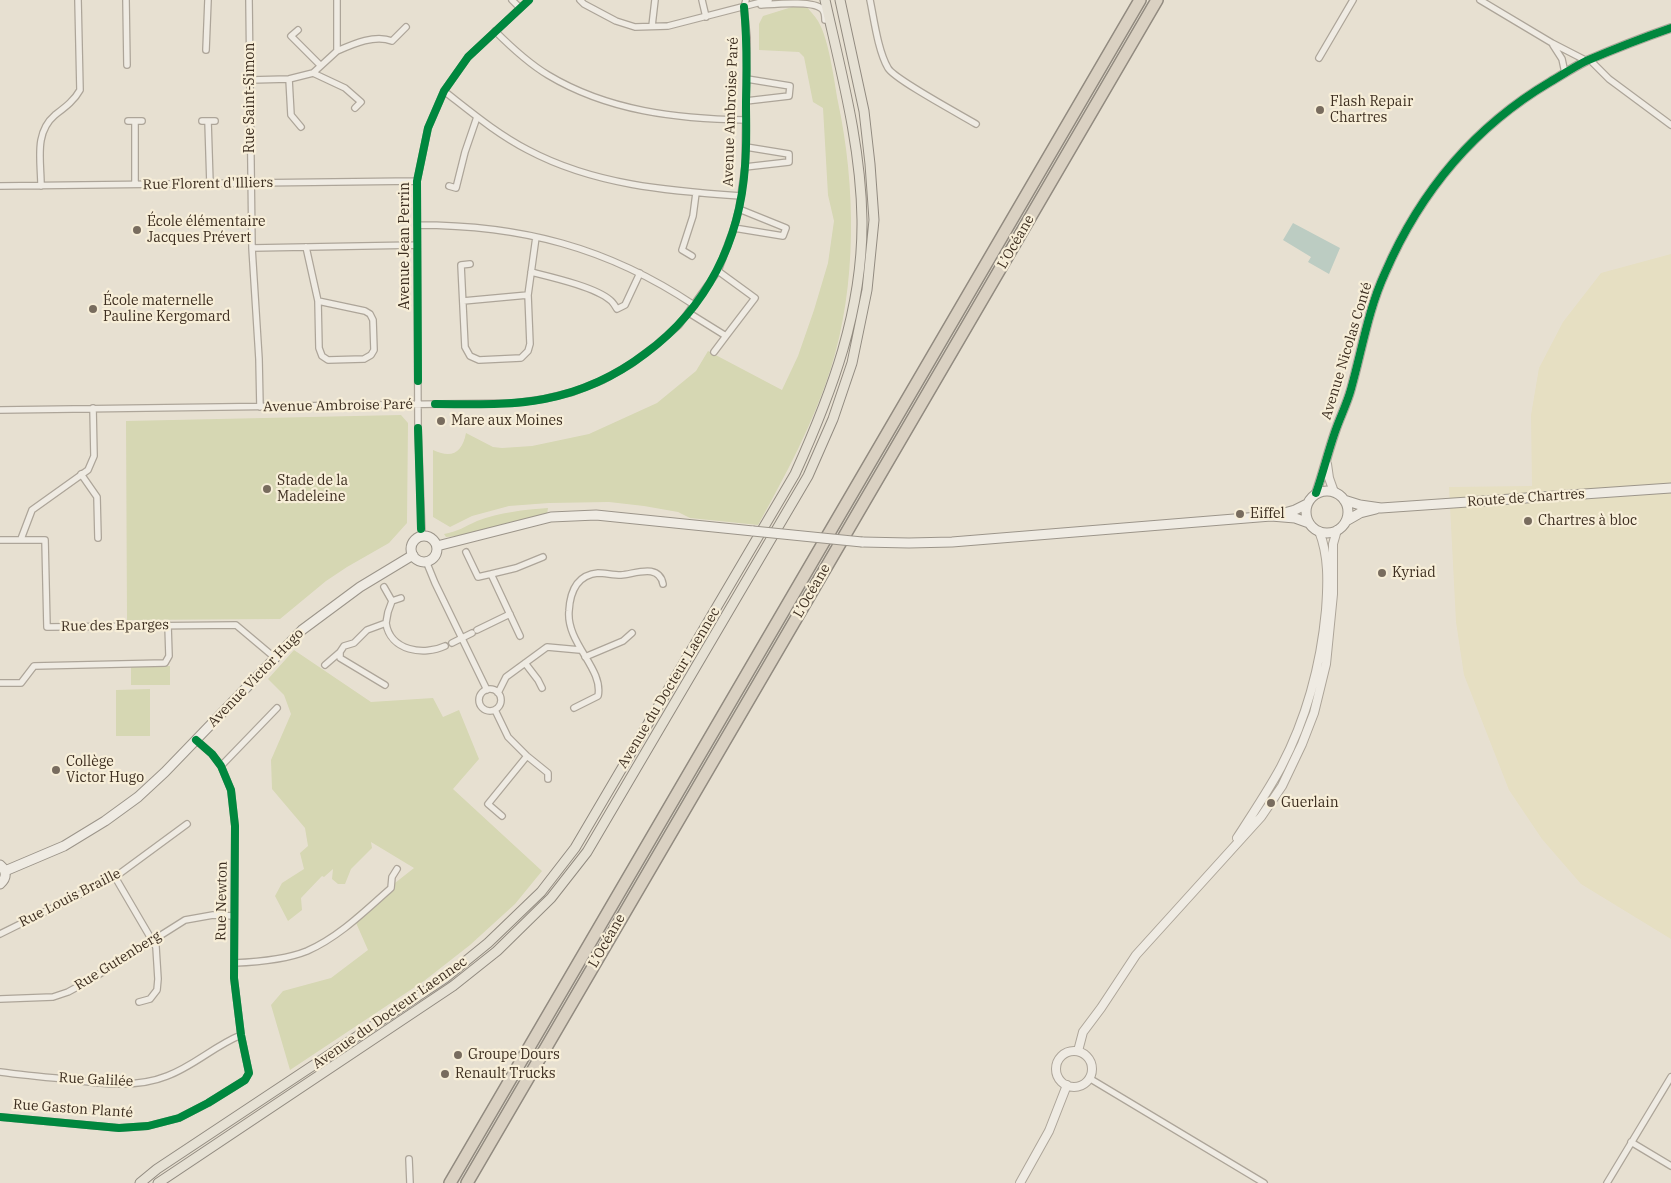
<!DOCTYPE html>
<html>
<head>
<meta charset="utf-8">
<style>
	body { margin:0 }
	canvas { display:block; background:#e7e0d1 }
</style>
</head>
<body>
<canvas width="1671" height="1183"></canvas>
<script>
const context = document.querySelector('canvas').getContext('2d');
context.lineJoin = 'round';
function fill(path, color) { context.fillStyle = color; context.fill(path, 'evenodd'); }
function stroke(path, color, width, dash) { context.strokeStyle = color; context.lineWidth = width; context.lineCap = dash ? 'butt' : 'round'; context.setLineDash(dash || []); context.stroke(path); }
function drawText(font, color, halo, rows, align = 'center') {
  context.font = font + ' "IBM Plex Serif",serif'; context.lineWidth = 4.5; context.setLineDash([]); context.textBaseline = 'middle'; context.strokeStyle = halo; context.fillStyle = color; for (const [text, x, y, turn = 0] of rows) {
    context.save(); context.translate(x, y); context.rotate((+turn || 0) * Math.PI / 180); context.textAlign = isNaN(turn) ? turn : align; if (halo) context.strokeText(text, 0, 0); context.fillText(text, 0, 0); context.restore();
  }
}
fill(new Path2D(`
	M1671 254V939L1581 884 1542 839 1509 790 1464 675 1456 622 1449 487 1532 486 1531 415 1539 368 1563 322 1601 273Z`), '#e6dfc2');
fill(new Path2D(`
	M806 6C810 11 815 16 818 21 829 39 834 80 838 102 856 186 857 285 831 368 813 424 786 474 758 525L690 518 678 512 644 506 609 502 549 503 509 506 472 516 450 527 433 517V450C452 459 462 453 466 433L493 447 502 448 532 446 589 434 657 403 696 371 708 351 782 390 798 356 814 310 828 263 834 221 828 195 823 108 813 102 804 57 799 52 759 50V24L763 16 792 7Z
	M401 415 408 423 407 523 389 543 347 567 326 581 280 619 127 620 126 421Z
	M548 508 547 514 458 536 446 537 444 534C457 532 466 526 477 521 500 512 524 510 548 508Z
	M294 650 371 702 433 698 443 717 459 710 479 759 453 789 542 871 515 904 470 945 424 981 290 1070 271 1005 283 991 331 978 368 950 353 916 414 868 371 842 372 848 351 869 345 884H338L332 879 333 869 324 877 322 876 301 898 302 910 288 921 275 896 282 883 304 869 300 853 308 846 305 828 272 789 271 760 291 714 284 695 268 679Z
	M131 666H170V685H131Z
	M150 689V736H116V690Z`), '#d6d7b3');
fill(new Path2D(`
	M1293 223 1340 248 1329 274 1308 262 1311 257 1283 240Z`), '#bcccc2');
const minor = new Path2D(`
	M126 0 127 65
	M249 0 252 248 259 359 260 407
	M512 0 520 8
	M580 0 584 4 616 21 635 27 668 26 769 0
	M702 0 706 17
	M870 0C874 19 878 51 888 68 894 79 961 115 976 124
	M1480 0 1552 43 1587 61
	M761 5C776 4 813 0 822 9 824 11 825 17 825 20
	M652 26 655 0
	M298 30 291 36 320 65
	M495 31C511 47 528 63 548 75 608 111 677 119 746 120
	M1553 45 1562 59 1565 73
	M206 50 208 0
	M337 51C353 44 375 34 392 41L406 27
	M1319 58 1353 0
	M1590 60 1609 79 1671 125
	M313 73 345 88 361 102 355 108
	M289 79 291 115 301 127
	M250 80 289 79 313 73 337 51V0
	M444 91C471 112 497 134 528 150 594 185 668 191 741 196
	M746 101 789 96 790 86 747 79
	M128 121H142
	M135 121V184
	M202 121H215
	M208 121 210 184
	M745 167 789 162V154L746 147
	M0 186 417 181
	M41 186C41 160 34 133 55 115 64 108 74 101 80 90L78 0
	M449 186 456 188 465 152 477 117
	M417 225C521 225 607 247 694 305
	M734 228 783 236 786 228 739 209
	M306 247 318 301 319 348 322 356 328 360 364 359 371 355 374 350 373 320 370 314 365 311 318 301
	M252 248 417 245
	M692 256 682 250 693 216 696 193
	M470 264 461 265 465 347 470 356 479 360 521 358 528 351 530 344 528 295 536 237
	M531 272C551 277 595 287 610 300 613 302 615 306 617 309L625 305 640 273
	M463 301 528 295
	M689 313 726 336 755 298 718 271
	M714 352 726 336
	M0 410 515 403 544 399 573 392 603 380 631 364 655 346 679 325 718 271 734 228 739 209 745 167 747 38 744 7 746 0
	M81 474 97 497 98 538
	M422 536 418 428 417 181 428 128 444 91 468 57 529 0
	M21 539 32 510 88 470 94 456 93 408
	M0 540H45L47 627 236 625 274 657
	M466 552 478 577 491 574
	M426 561 435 583 487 690
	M384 587 392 601
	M386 623 388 612 392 601 401 598
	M477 630 510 614
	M520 636 491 574 516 568 543 557
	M452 643 472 633
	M585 657 623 641 632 633
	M525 663 538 680 542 688
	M325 665 340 652
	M0 683H21L34 666 165 663 169 656 168 625
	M385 685 340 658V652L344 646 354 643 367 630 386 623C390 651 424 656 445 646
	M479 700a11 11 0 1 1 22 0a11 11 0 1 1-22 0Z
	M498 693 506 677 547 647 580 650
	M574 708 598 696C604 669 566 643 569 611 570 593 576 575 598 573 605 573 613 575 621 575 635 574 659 563 663 584
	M495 710 508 737 527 756 548 773V779
	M221 766 277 708
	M502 816 488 804 527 756
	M115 877 156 947 158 979 157 990 150 999 139 1002
	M0 934 115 877 187 824
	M234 963C257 962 285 960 307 951 339 937 365 911 391 888L392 877 397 869
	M0 999 53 997 68 992 90 980 185 920 213 915 234 916
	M0 1072C22 1075 43 1077 65 1079 98 1083 135 1089 167 1076 194 1066 214 1046 241 1035
	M1089 1078 1264 1183
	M0 1117 119 1128 148 1126 179 1118 208 1103 245 1080 249 1073 241 1035 234 978 235 826 231 790 221 766 212 754 196 740
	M1631 1142 1671 1166
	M409 1159 410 1183
	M1607 1183 1671 1077`);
const tertiary = new Path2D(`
	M1327 464 1329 478 1334 492
	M1316 493C1323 473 1328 452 1335 432 1340 417 1347 404 1351 389 1362 350 1368 310 1385 273 1420 192 1474 127 1550 82 1562 75 1574 67 1586 61 1614 49 1642 38 1671 28
	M1237 838C1252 815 1268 791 1281 767 1306 719 1321 664 1326 610 1328 583 1329 556 1319 531
	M1078 1051 1083 1032 1101 1008 1136 955 1261 817 1282 786 1302 744 1314 713 1326 664 1333 594V544L1337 530
	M1056 1069a18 18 0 1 1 36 0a18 18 0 1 1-36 0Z
	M1020 1183 1049 1131 1067 1085`);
const secondary = new Path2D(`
	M1306 512a21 21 0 1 1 42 0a21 21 0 1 1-42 0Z
	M1344 500 1360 505 1381 508 1671 488
	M1277 515 1295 510 1307 504
	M1346 521 1360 513 1376 509
	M411 549a13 13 0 1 1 26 0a13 13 0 1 1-26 0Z
	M862 542 909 543 952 542 1271 516 1295 518 1309 523
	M437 546 551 517 596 515 753 531
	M0 865C7 871 7 878 0 884
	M5 871 64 846 105 821 138 797 165 772 302 630 360 587 413 555`);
const primary = new Path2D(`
	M140 1183 157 1169 445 978 488 943 541 892 575 848 795 474C832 392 863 310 862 220 861 145 841 72 825 0
	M158 1183 453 986 497 951 551 898 587 852 808 476 833 419 852 363 867 290 874 220 870 164 864 111 840 0`);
const motorway = new Path2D(`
	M450 1183 1140 0
	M467 1183 1157 0`);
stroke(minor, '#ada599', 8);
stroke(tertiary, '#ada599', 10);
stroke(secondary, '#9c958a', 11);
stroke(primary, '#928b80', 11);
stroke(motorway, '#928b80', 14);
stroke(minor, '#efebe3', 5.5);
stroke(tertiary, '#efebe3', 8);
stroke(secondary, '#efebe3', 9);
stroke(primary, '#e6e1d4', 9);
stroke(motorway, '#dad1c2', 11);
const secondaryBridge = new Path2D(`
	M753 531 862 542`);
stroke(secondaryBridge, '#9c958a', 11, []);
stroke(secondaryBridge, '#efebe3', 9);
stroke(new Path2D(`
	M418 381 417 181 428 128 444 91 468 57 529 0
	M435 404C471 404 508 406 544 399 581 392 616 376 646 353 707 308 740 241 745 166 747 144 746 123 746 102 747 70 747 39 744 7
	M418 428 421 529
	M1316 493C1323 473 1328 452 1335 432 1340 417 1347 404 1351 389 1362 350 1368 310 1385 273 1420 192 1474 127 1550 82 1562 75 1574 67 1586 61 1614 49 1642 38 1671 28
	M0 1117 119 1128 148 1126 179 1118 208 1103 245 1080 249 1073 241 1035 234 978 235 826 231 790 221 766 212 754 196 740`), '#00873e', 8);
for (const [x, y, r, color] of [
	[1320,110,5,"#786c5e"],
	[137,230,5,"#786c5e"],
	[93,309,5,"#786c5e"],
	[441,421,5,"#786c5e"],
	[267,489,5,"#786c5e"],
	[1240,514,5,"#786c5e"],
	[1528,521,5,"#786c5e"],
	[1382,573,5,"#786c5e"],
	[56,770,5,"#786c5e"],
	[1271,803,5,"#786c5e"],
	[458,1055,5,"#786c5e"],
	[445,1074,5,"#786c5e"]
]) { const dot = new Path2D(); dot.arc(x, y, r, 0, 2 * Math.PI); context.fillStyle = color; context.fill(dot); stroke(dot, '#f7eed8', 2); }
drawText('14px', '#3d2e20', '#f7eed8', [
	["Rue Saint-Simon",250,98,-90],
	["Avenue Ambroise Paré",731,112,-88],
	["Rue Florent d'Illiers",208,184,-1],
	["L’Océane",1016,242,-60],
	["Avenue Jean Perrin",405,246,-90],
	["Avenue Nicolas Conté",1347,351,-73],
	["Avenue Ambroise Paré",338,406,-1],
	["Route de Chartres",1526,498,-4],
	["L’Océane",812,591,-60],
	["Rue des Eparges",115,626,-1],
	["Avenue Victor Hugo",256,678,-46],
	["Avenue du Docteur Laennec",669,688,-59],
	["Rue Louis Braille",70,898,-27],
	["Rue Newton",222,901,-89],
	["L’Océane",607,941,-60],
	["Rue Gutenberg",118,961,-32],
	["Avenue du Docteur Laennec",390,1013,-35],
	["Rue Galilée",96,1080,3],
	["Rue Gaston Planté",73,1109,4]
]);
drawText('14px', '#3d2e20', '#f7eed8', [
	["Flash Repair",1330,102],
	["Chartres",1330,118],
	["École élémentaire",147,222],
	["Jacques Prévert",147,238],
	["École maternelle",103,301],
	["Pauline Kergomard",103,317],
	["Mare aux Moines",451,421],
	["Stade de la",277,481],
	["Madeleine",277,497],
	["Eiffel",1250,514],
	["Chartres à bloc",1538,521],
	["Kyriad",1392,573],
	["Collège",66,762],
	["Victor Hugo",66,778],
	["Guerlain",1281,803],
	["Groupe Dours",468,1055],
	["Renault Trucks",455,1074]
], 'left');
</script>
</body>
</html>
